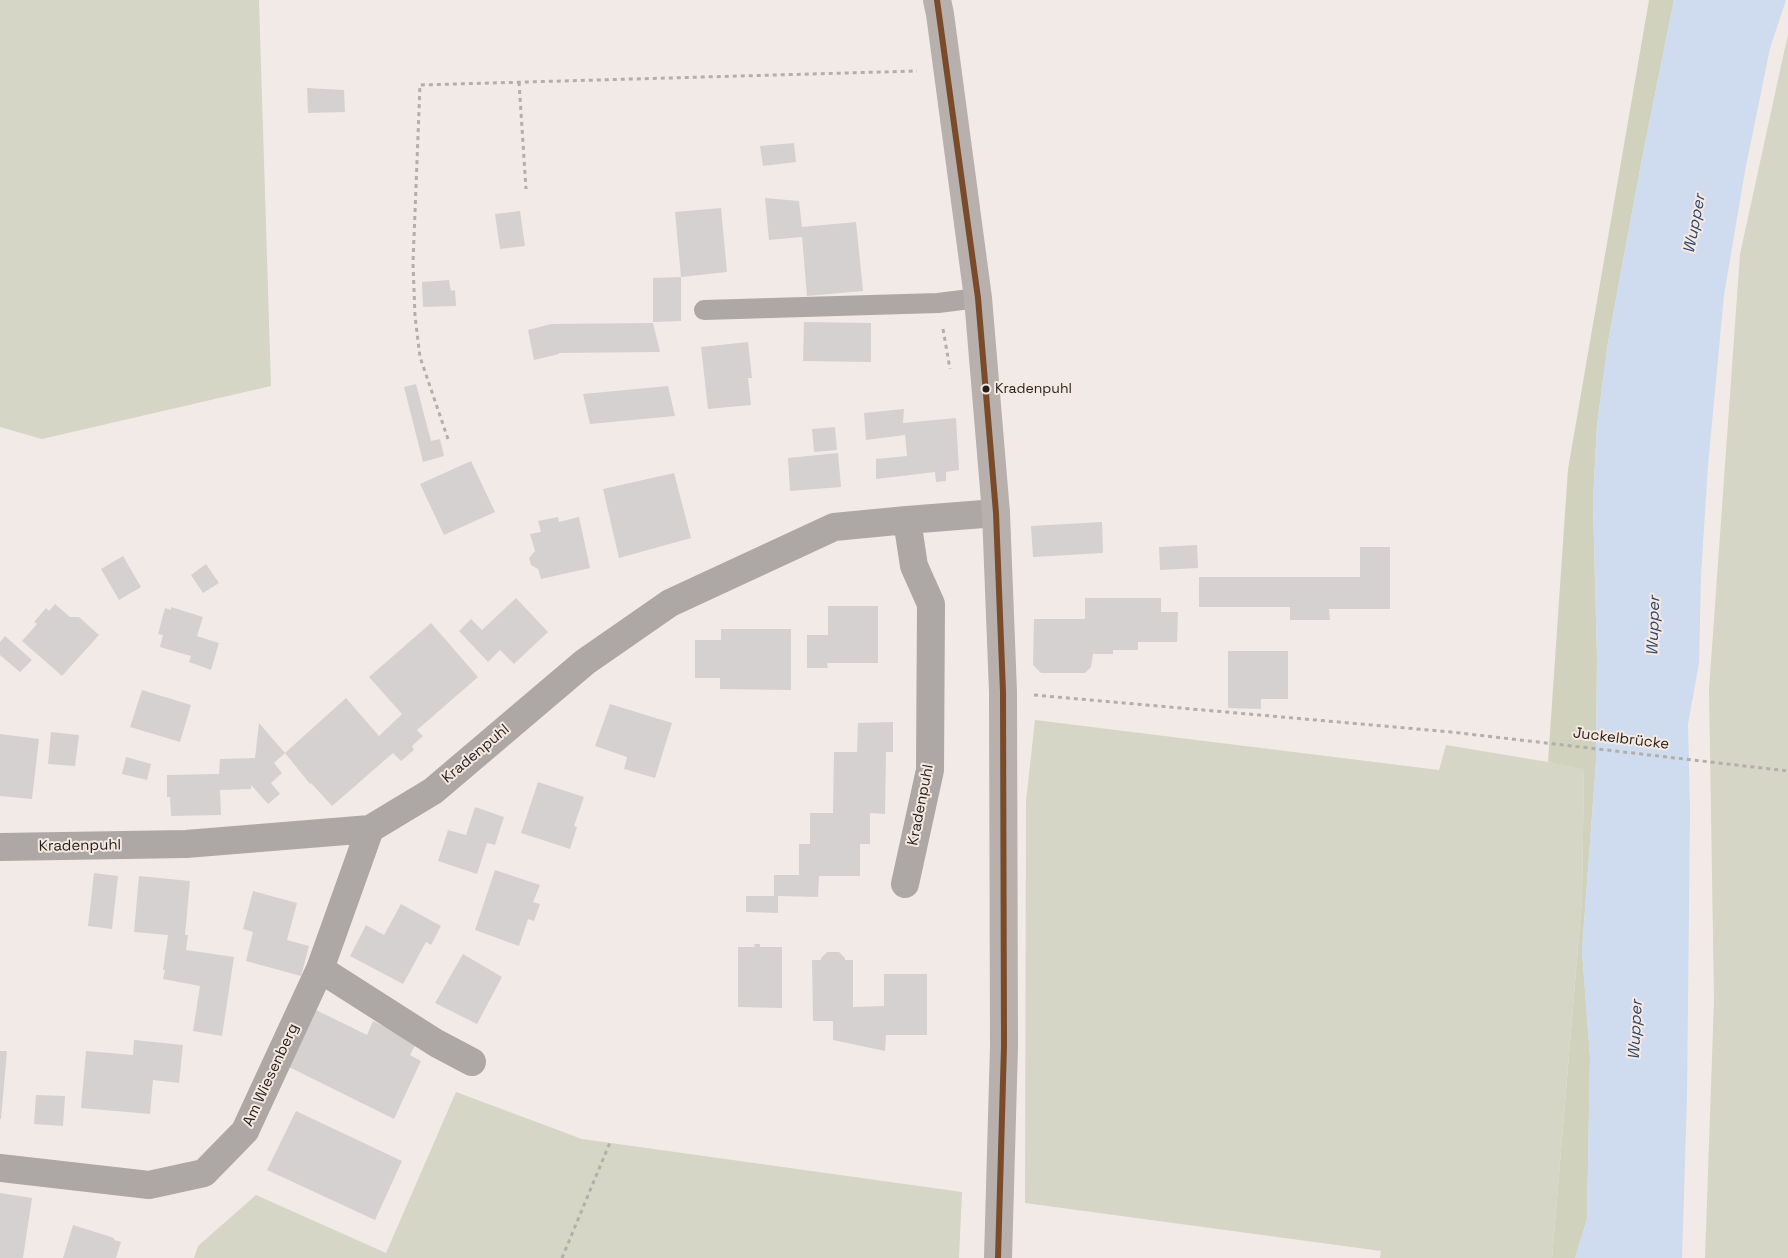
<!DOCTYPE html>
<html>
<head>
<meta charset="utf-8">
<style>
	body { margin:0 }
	canvas { display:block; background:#f1eae6 }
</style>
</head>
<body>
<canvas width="1788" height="1258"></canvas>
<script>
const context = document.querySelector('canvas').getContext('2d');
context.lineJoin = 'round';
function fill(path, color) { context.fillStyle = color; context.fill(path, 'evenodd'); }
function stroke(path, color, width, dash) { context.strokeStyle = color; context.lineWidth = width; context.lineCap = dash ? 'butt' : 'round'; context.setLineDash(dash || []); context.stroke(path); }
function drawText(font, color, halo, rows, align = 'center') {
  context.font = font + ' "Space Grotesk",sans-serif'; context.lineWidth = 4; context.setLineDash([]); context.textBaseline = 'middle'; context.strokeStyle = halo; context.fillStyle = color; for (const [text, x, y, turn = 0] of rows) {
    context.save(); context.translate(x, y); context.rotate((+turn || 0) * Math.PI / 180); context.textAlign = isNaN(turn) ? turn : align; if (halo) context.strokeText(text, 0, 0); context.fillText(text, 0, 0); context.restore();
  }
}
fill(new Path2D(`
	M0 0H259L271 386 42 439 0 427Z
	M1788 34V1258H1705L1714 1000 1709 689 1740 254Z
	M1035 720 1439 770 1446 745 1584 768 1582 898 1552 1258H1380L1381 1251 1025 1203 1026 801Z
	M456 1092 582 1139 962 1192 959 1258H194L198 1246 256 1195 386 1253Z`), '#d6d6c6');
fill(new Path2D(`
	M1649 0H1674L1641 164 1608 342 1597 425 1593 502 1597 657 1596 762 1582 951 1590 1057 1587 1219 1575 1258H1552L1582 898 1584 769 1548 762 1568 469Z`), '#d1d2be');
fill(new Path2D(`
	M1674 0H1786L1770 48 1745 171 1724 295 1708 465 1701 575 1699 663 1688 724 1690 810 1687 1097 1682 1258H1575L1587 1219 1590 1057 1582 951 1596 762 1597 657 1593 502 1597 425 1608 342 1641 164Z`), '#cfdbee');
fill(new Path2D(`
	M307 88 344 90 345 112 308 113Z
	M794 143 796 162 763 166 760 146Z
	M765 198 799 201 802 227 856 222 863 291 807 296 802 237 769 240Z
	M721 208 727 272 681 277 675 212Z
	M520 211 525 246 500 249 495 214Z
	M681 277V321L653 322V278Z
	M449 280 451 291 455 290 456 306 423 307 422 282Z
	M804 322 871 323V362L803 361Z
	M653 323 660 352 559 353V354L534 360 528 330 551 324Z
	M748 342 752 378H748L751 405 708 409 701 347Z
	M416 384 431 441 440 439 444 456 423 462 404 387Z
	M668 386 675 416 590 424 583 394Z
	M904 409 903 423 956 418 959 470 946 472V481L936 482 935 472 876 479V459L907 456 905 435 866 440 864 413Z
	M835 427 837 450 814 452 812 429Z
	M838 453 841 487 790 491 788 458Z
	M471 461 495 512 444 535 420 484Z
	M674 473 691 538 619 558 603 489Z
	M558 517 559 522 579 517 590 568 541 579 538 569 531 565 529 558 535 551 530 534 541 532 538 521Z
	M1102 522 1103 553 1033 557 1031 526Z
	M1197 545 1198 568 1160 570 1159 547Z
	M1360 547H1390V609H1329L1330 620H1290V607H1199V577H1360Z
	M123 556 141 587 119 600 101 569Z
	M206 564 219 583 203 593 191 575Z
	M516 598 548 632 514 664 500 650 488 662 459 631 471 619 482 630Z
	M1085 598H1161V612H1178L1177 642H1138V650H1113V654H1093L1091 667 1085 673H1041L1033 665 1034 619H1085Z
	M55 604 70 617H79L99 635 62 676 22 641 37 624 34 622 46 608 49 611Z
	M828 606H878V663H827L828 668H807V635H828Z
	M171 607 203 617 197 636 219 643 211 670 189 662 191 656 160 647 163 635 158 634 165 608 171 610Z
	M431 623 478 677 417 730 423 736 412 746 414 750 401 761 393 753 332 806 311 783 310 784 285 753 346 698 379 736 402 714 369 677Z
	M721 629H791V690L720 689V678H695V640H721Z
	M5 636 32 660 20 672 0 655V642Z
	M1228 651H1288V699H1261V709L1228 708Z
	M142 690 191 705 180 742 130 727Z
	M610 704 672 723 655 778 624 769 627 757 595 746Z
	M893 722V752H886L885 814 870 813V844H860V876H819L818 897 778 896V913L746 912V896H774V875H799V844H810V813H833L834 752H857L858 723Z
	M259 723 285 753 274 763 282 773 271 783 280 794 268 804 251 785V789L220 790 221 815 171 816 170 797H167V775L219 774 220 759 255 758Z
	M51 732 79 735 75 766 48 764Z
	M0 734 39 739 32 799 0 796Z
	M126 757 151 764 147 780 122 774Z
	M538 782 584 797 574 826 577 827 570 849 521 833Z
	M475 807 504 817 495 845 487 843 477 874 438 861 448 830 466 835Z
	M495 870 540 885 533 902 540 904 534 921 528 919 519 946 475 930Z
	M94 873 118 876 112 929 88 926Z
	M139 876 190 881 185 935H188L186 950 234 957 222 1036 193 1031 200 986 163 979 165 970H163L168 935 134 932Z
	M253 891 297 903 287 940 309 946 301 976 246 961 253 932 243 929Z
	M401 904 441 926 431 945 426 942 403 984 350 956 366 925 384 935Z
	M754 944H760V947H782V1008L738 1007V947H755Z
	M827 952H839L845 958V960H853V1007L884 1006V974H927V1035H886L885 1051 833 1040V1021H813L812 960H821V958Z
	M463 954 502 977 477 1024 435 1003Z
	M314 1009 367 1035 373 1021 417 1042 410 1055 421 1061 394 1119 289 1067Z
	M134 1040 183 1045 179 1083 153 1080 150 1114 81 1108 86 1051 133 1055Z
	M0 1051H7L1 1119H0Z
	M36 1095 65 1096 63 1126 34 1124Z
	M296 1111 402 1161 375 1220 267 1170Z
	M0 1193 32 1198 23 1258H0Z
	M73 1225 114 1238V1240L121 1242 116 1258H63Z`), '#d6d1d1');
stroke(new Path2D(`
	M519 82 526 189
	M943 329 950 369
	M448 439 420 357 415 316 413 263 420 85 917 71
	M1034 695 1451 732 1788 771
	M562 1258 611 1140`), '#b4aeab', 3, [4, 4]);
stroke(new Path2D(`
	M704 310 938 303 978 298`), '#ada8a5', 20);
stroke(new Path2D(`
	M0 847 186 844 370 829 433 791 585 662 670 603 834 527 907 520
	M905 884 930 770 931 604 914 566 907 520 996 513
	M320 969 436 1043 472 1062
	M0 1168 149 1185 204 1173 245 1131 320 969 370 829`), '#ada8a5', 28);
stroke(new Path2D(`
	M937 0 940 14 978 298 996 513 1003 692 1004 1046 998 1258`), '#b7b0ad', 28);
stroke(new Path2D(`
	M937 0 978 298 996 513 1003 692 1004 1046 998 1258`), '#7a4b2a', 6);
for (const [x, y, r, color] of [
	[986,389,4.5,"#231e1b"]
]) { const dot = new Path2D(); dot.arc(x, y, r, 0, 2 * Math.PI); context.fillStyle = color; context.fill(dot); stroke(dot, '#f6e9e1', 2); }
drawText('14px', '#231e1b', '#f6e9e1', [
	["Kradenpuhl",995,389]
], 'left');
drawText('15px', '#231e1b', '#f6e9e1', [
	["Juckelbrücke",1621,739,7],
	["Kradenpuhl",476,754,-40],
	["Kradenpuhl",921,805,-79],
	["Kradenpuhl",80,846,-1],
	["Am Wiesenberg",271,1075,-65]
]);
drawText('italic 16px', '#2a466d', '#f6e9e1', [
	["Wupper",1695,224,-79],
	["Wupper",1654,626,-88],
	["Wupper",1636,1030,-87]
]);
</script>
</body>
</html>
